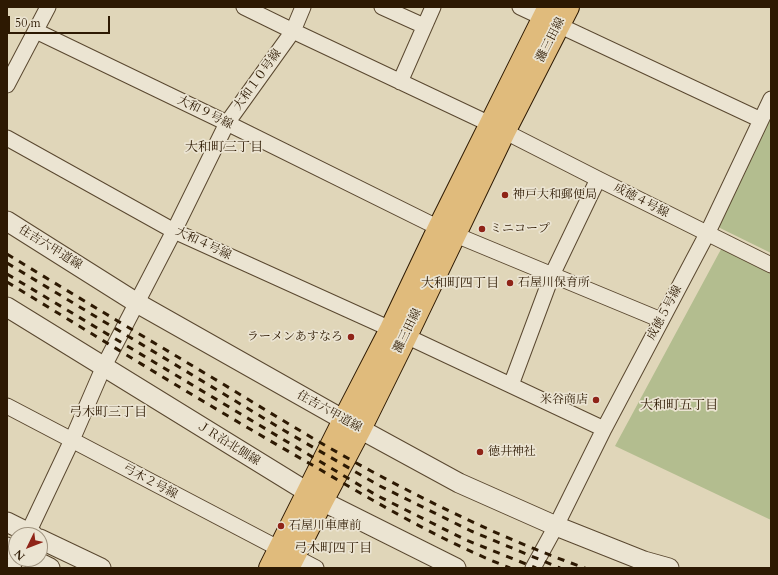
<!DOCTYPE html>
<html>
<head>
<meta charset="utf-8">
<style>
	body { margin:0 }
	#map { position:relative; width:778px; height:575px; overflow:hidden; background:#e0d6b9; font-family:Cardo,serif }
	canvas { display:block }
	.frame { position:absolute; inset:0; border:8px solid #2d1902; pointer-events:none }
	.north { position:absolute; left:8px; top:527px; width:40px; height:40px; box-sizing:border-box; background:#ebe4d2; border:1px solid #9f937f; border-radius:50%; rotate:227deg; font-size:11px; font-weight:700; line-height:16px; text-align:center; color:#2d1902 }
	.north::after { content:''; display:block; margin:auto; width:14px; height:18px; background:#8f2418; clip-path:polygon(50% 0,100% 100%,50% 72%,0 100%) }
	.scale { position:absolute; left:8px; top:16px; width:102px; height:18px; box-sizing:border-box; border:2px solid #2d1902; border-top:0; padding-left:5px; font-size:12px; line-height:14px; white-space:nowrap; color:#2d1902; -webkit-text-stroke:3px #ebe4d2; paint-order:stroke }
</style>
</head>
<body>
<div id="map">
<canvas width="778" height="575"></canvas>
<div class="frame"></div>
<div class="north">N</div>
<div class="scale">50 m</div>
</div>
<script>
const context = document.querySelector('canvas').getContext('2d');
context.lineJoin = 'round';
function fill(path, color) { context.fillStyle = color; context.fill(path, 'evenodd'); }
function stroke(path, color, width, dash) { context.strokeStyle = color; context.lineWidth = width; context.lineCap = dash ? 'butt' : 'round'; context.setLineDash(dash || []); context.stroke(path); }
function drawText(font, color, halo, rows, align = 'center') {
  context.font = font + ' Cardo,"Noto Serif JP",serif'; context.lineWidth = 3.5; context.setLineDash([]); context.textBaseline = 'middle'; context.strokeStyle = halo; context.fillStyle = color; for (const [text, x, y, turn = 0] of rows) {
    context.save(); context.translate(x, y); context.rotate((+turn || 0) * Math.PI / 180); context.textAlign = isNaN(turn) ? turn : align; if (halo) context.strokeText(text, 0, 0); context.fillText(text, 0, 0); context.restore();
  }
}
fill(new Path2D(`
	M771 112V253L720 228 718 224Z
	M726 240 771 268V520L615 446Z`), '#b3bd8f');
const minor = new Path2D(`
	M244 7 293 31 490 124 598 179 771 265
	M382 7 424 26
	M520 7 761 120
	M36 31 227 123 439 228 661 320
	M400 82 433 7
	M7 85 48 7
	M7 138 174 231 406 336 604 429
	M511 385 552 275 598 179
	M7 406 316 568
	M28 533 72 440 104 366 174 231 227 123 293 31 303 7
	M12 568 16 559
	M533 568 556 526 604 429 707 234 771 99`);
const tertiary = new Path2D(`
	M7 221 137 303 360 429 459 483 556 526 644 561 669 568
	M7 307 322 501 456 568
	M7 522 33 535
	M40 539 101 568
	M7 547 16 551
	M32 559 50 568`);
const primary = new Path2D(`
	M270 568 344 420 391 329 439 228 549 7
	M288 568 322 501 360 429 406 336 504 132 568 7`);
stroke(minor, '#5a4830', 17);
stroke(tertiary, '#5a4830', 21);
stroke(primary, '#2d1902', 24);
stroke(minor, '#ebe4d2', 15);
stroke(tertiary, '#ebe4d2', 19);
stroke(primary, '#e0bb7c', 22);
stroke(new Path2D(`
	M7 254C79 298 151 341 223 384 272 414 321 444 371 471 440 508 511 542 585 568
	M7 263 285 431 380 486 471 531 560 568
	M7 274 376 495 466 540 536 568
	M7 282C109 344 210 407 314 466 377 503 441 541 510 568`), '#2d1902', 3, [7, 7]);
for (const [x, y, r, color] of [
	[505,195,4,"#8f2418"],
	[482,229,4,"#8f2418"],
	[510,283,4,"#8f2418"],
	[351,337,4,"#8f2418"],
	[596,400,4,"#8f2418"],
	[480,452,4,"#8f2418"],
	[281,526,4,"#8f2418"]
]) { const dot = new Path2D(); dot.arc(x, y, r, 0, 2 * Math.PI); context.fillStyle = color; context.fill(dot); stroke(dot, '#ebe4d2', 1.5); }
drawText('12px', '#2d1902', '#ebe4d2', [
	["灘三田線",551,40,-63],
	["大和１０号線",258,80,-54],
	["大和９号線",205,113,26],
	["成徳４号線",641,201,27],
	["大和４号線",203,244,25],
	["住吉六甲道線",50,248,32],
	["成徳５号線",665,313,-62],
	["灘三田線",408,331,-64],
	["住吉六甲道線",329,412,29],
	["ＪＲ沿北側線",228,444,32],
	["弓木２号線",150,482,28]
]);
drawText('12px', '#2d1902', '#ebe4d2', [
	["神戸大和郵便局",513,195],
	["ミニコープ",490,229],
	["石屋川保育所",518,283],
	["ラーメンあすなろ",343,337,"right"],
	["米谷商店",588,400,"right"],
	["徳井神社",488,452],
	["石屋川車庫前",289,526]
], 'left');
drawText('13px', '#2d1902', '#ebe4d2', [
	["大和町三丁目",224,148],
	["大和町四丁目",460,284],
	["大和町五丁目",679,406],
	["弓木町三丁目",108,413],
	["弓木町四丁目",333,549]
]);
</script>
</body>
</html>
